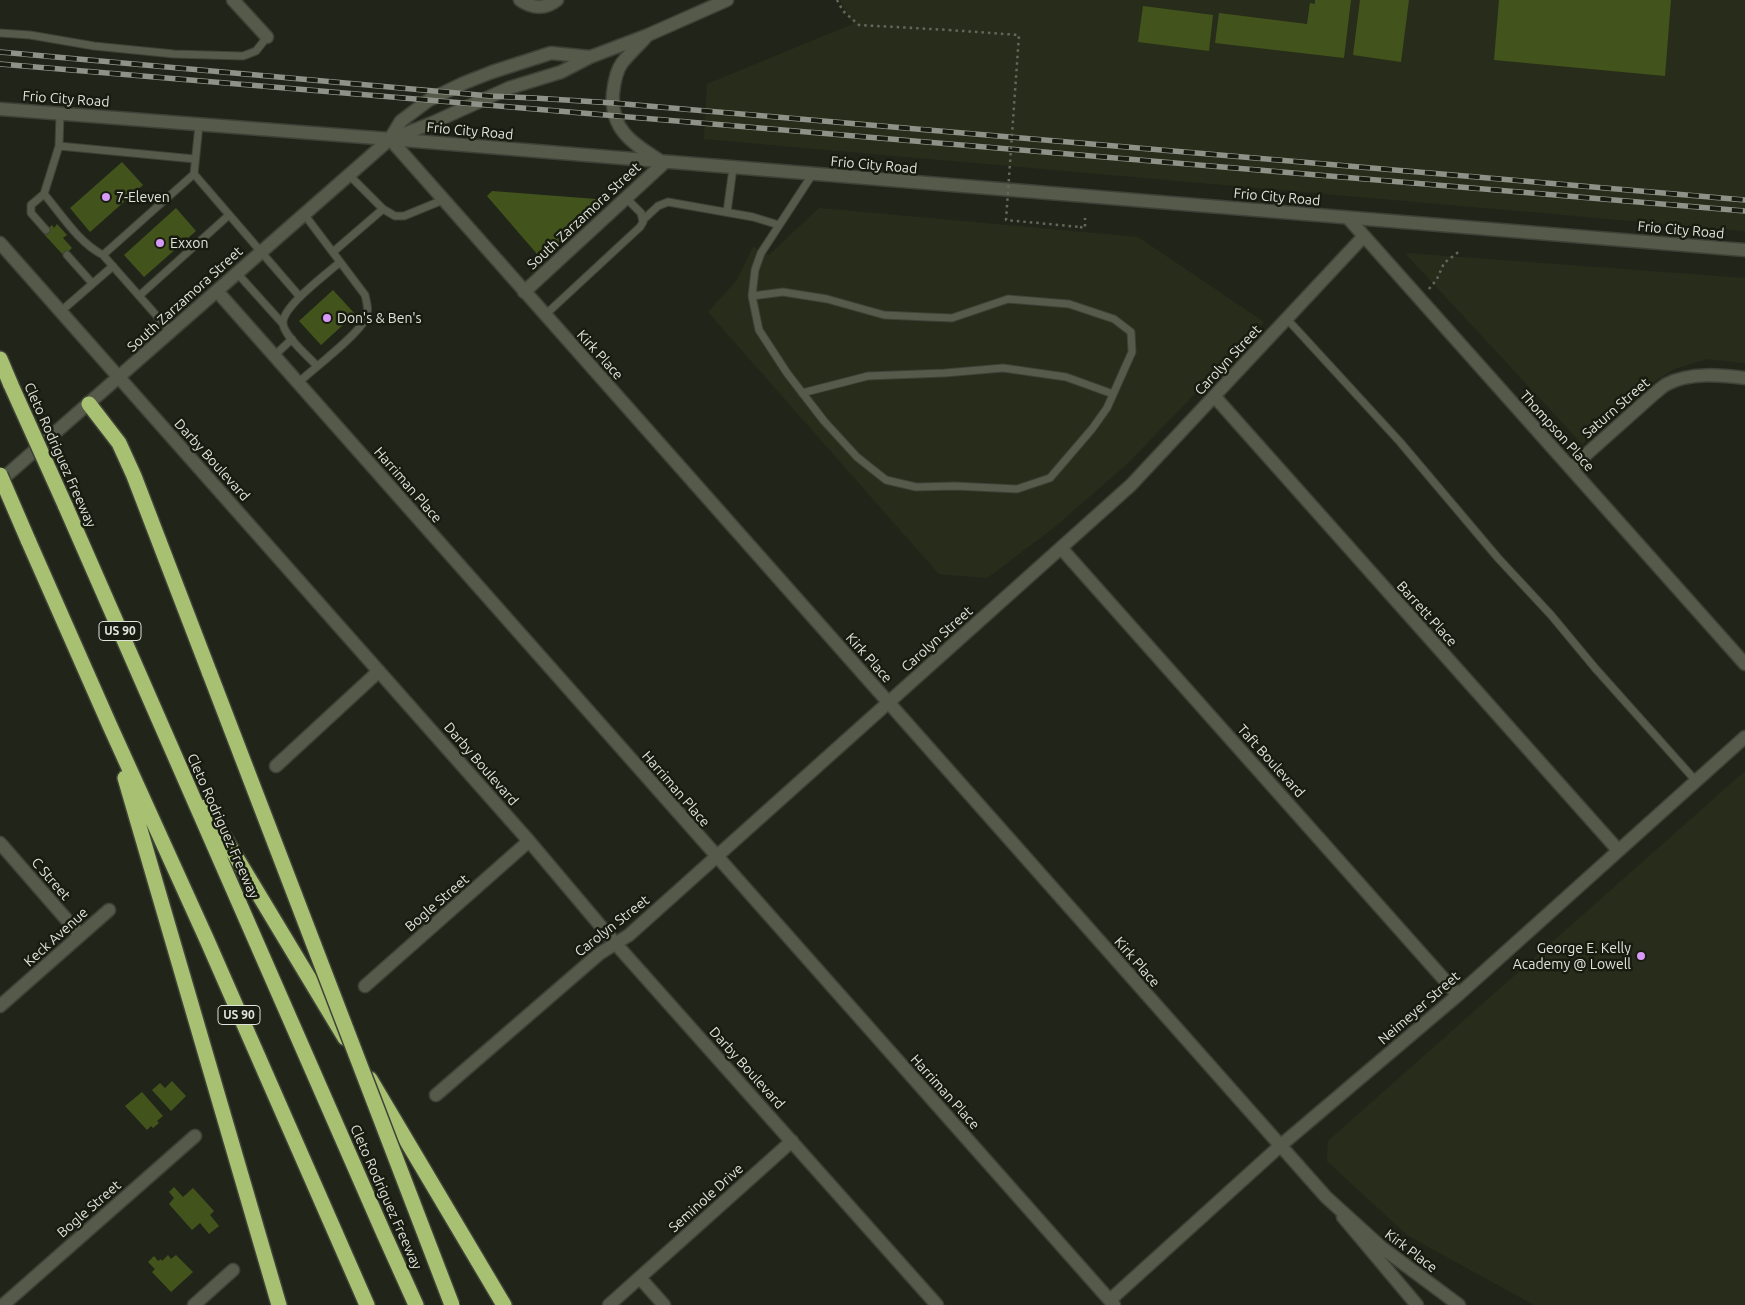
<!DOCTYPE html>
<html>
<head>
<meta charset="utf-8">
<style>
	body { margin:0 }
	canvas { display:block; background:#212519 }
</style>
</head>
<body>
<canvas width="1745" height="1305"></canvas>
<script>
const context = document.querySelector('canvas').getContext('2d');
context.lineJoin = 'round';
function fill(path, color) { context.fillStyle = color; context.fill(path, 'evenodd'); }
function stroke(path, color, width, dash) { context.strokeStyle = color; context.lineWidth = width; context.lineCap = dash ? 'butt' : 'round'; context.setLineDash(dash || []); context.stroke(path); }
function drawText(font, color, halo, rows, align = 'center') {
  context.font = font + ' Ubuntu,sans-serif'; context.lineWidth = 5; context.setLineDash([]); context.textBaseline = 'middle'; context.strokeStyle = halo; context.fillStyle = color; for (const [text, x, y, turn = 0] of rows) {
    context.save(); context.translate(x, y); context.rotate((+turn || 0) * Math.PI / 180); context.textAlign = isNaN(turn) ? turn : align; if (halo) context.strokeText(text, 0, 0); context.fillText(text, 0, 0); context.restore();
  }
}
fill(new Path2D(`
	M840 0H1745V231L704 139 707 84 853 24Z
	M819 208 1138 237 1264 322 1126 465 1052 529 987 578 939 574 708 312 737 280 753 247 769 255Z
	M1405 253 1745 278V363L1707 359 1674 369 1638 392 1582 444Z
	M1745 771V1305H1534L1407 1235 1327 1161 1328 1141Z`), '#272d1a');
fill(new Path2D(`
	M1315 0H1351L1344 58 1215 43 1219 13 1307 24 1310 3 1315 4Z
	M1360 0H1409L1401 62 1353 55Z
	M1499 0H1671L1665 76 1494 60Z
	M1143 6 1213 15 1209 51 1138 42Z
	M122 162 143 185 90 232 70 208Z
	M492 191 596 199 597 207 553 248 552 247 544 254H537L487 196Z
	M176 208 196 231 144 277 124 255Z
	M57 224 67 235 63 238 72 248 64 256 43 233 52 225 54 228Z
	M333 290 355 314 321 345 299 321Z
	M172 1081 186 1096 171 1111 152 1090 160 1083 165 1088Z
	M142 1092 163 1116 157 1121 159 1123 153 1128 151 1126 147 1130 125 1106Z
	M174 1187 183 1197 193 1188 214 1211 210 1215 219 1226 209 1234 200 1223 192 1230 169 1204 174 1198 169 1192Z
	M168 1255 171 1259 176 1255 193 1272 171 1292 152 1272 155 1269 148 1262 154 1256 158 1261 161 1259 162 1261Z`), '#43531c');
const service = new Path2D(`
	M0 33 30 35 94 46 174 54 243 56 256 51 267 37
	M60 114 59 146 195 159
	M194 174 199 125
	M44 194C62 215 78 242 103 255
	M383 209 395 216H404L443 200
	M727 212 733 168
	M644 219 658 206 668 202 753 217 779 225
	M46 230 31 213V205L44 194 59 146
	M333 252 383 209 348 174
	M67 255 92 283
	M237 273 283 324
	M139 296 229 215
	M752 296 783 292 827 299 884 315 927 317 952 318 1008 299 1069 304 1114 319 1131 332 1132 352 1107 408 1092 429 1050 478 1017 489 955 486 916 487 886 480 857 457 824 421 787 373 759 330 752 296 755 270 761 253 812 175
	M60 312 113 266
	M545 315 640 227 643 222 641 213 627 199
	M1287 319 1400 442 1498 558 1551 615 1595 668 1696 781
	M171 332 103 255 194 174 300 297
	M274 356 292 339
	M317 366C308 356 285 337 283 324 281 307 328 273 340 262
	M298 383C313 369 358 335 366 318 369 311 367 303 365 295L304 214
	M802 393 868 376 945 373 1003 368 1066 377 1113 394`);
const minor = new Path2D(`
	M233 0 267 37
	M520 0C531 8 545 10 557 0
	M1348 218 1745 664
	M0 243 529 841 615 943 937 1305
	M217 291 1114 1305
	M524 292 664 163
	M1215 397 1618 850
	M1571 468 1655 393C1659 390 1663 386 1667 384 1690 372 1721 375 1745 378
	M1061 548 1458 995
	M276 766 379 671
	M0 843 80 935
	M365 986 529 841
	M0 1006 109 910
	M436 1095 599 954 629 935 1131 485 1364 236
	M1343 1217 1417 1305
	M640 1278 664 1305
	M1110 1300 1280 1146 1458 995 1745 737
	M3 1305 195 1136
	M194 1305 233 1270
	M609 1305 792 1141`);
const tertiary = new Path2D(`
	M0 109 390 139 1326 1197 1381 1247 1459 1305`);
const secondary = new Path2D(`
	M646 37C638 46 629 54 622 63 616 71 614 84 613 93 610 131 634 144 662 162
	M394 138 432 123 509 88 561 72 590 57 648 35 727 0
	M390 139 1745 250
	M0 481 390 139 401 121 429 100 464 83 492 72 551 53 590 57`);
const motorway = new Path2D(`
	M0 359 11 385
	M89 404 119 443 134 476 210 674
	M65 505 384 1234 416 1305
	M28 540 110 726 207 940 367 1305
	M125 778 279 1305
	M206 807 345 1038
	M370 1079 504 1305`);
stroke(service, '#3e4137', 9);
stroke(minor, '#3e4137', 15);
stroke(tertiary, '#3e4137', 15);
stroke(secondary, '#3e4137', 15);
stroke(motorway, '#3e4137', 18);
stroke(new Path2D(`
	M837 0 843 11 859 25 949 30
	M1080 227 1085 228V218
	M1429 289 1437 279 1444 263 1461 250`), '#63675c', 2.5, [2.5, 4]);
stroke(service, '#555a4b', 7);
stroke(minor, '#555a4b', 12);
stroke(tertiary, '#555a4b', 12);
stroke(secondary, '#555a4b', 12);
stroke(motorway, '#a8c071', 15);
const rail = new Path2D(`
	M0 52 490 96 534 98 613 103 1745 200
	M0 64 1745 211`);
stroke(rail, '#8f9288', 5.5);
stroke(rail, '#181c10', 4, [11]);
const motorwayBridge = new Path2D(`
	M11 385 65 505
	M0 475 28 540
	M210 674 452 1305`);
stroke(motorwayBridge, '#3e4137', 18, []);
stroke(new Path2D(`
	M949 30 1019 35 1006 220 1080 227`), '#63675c', 2.5, [2.5, 4]);
stroke(motorwayBridge, '#a8c071', 15);
for (const [x, y, r, color] of [
	[106,197,5,"#d89af8"],
	[160,243,5,"#d89af8"],
	[327,318,5,"#d89af8"],
	[1641,956,5,"#d89af8"]
]) { const dot = new Path2D(); dot.arc(x, y, r, 0, 2 * Math.PI); context.fillStyle = color; context.fill(dot); stroke(dot, '#181c10', 2); }
for (const [x, y, w] of [
	[120,631,42],
	[239,1015,42]
]) { const box = new Path2D(); box.roundRect(x - w / 2, y - 9.5, w, 19, 4); context.fillStyle = '#181c10'; context.fill(box); stroke(box, '#e0e3da', 1); }
drawText('bold 12px', '#e0e3da', null, [
	["US 90",120,631],
	["US 90",239,1015]
]);
drawText('14px', '#e0e3da', '#181c10', [
	["Frio City Road",66,99,4],
	["Frio City Road",470,131,5],
	["Frio City Road",874,165,5],
	["Frio City Road",1277,197,5],
	["South Zarzamora Street",584,216,-43],
	["Frio City Road",1681,230,5],
	["South Zarzamora Street",185,299,-42],
	["Kirk Place",600,355,48],
	["Carolyn Street",1228,360,-47],
	["Saturn Street",1616,408,-41],
	["Thompson Place",1557,431,48],
	["Cleto Rodriguez Freeway",60,455,66],
	["Darby Boulevard",212,460,48],
	["Harriman Place",408,485,49],
	["Barrett Place",1427,614,48],
	["Carolyn Street",937,639,-42],
	["Kirk Place",869,658,48],
	["Taft Boulevard",1271,761,48],
	["Darby Boulevard",481,764,49],
	["Harriman Place",676,789,49],
	["Cleto Rodriguez Freeway",223,826,66],
	["C Street",51,879,49],
	["Bogle Street",437,903,-41],
	["Carolyn Street",612,926,-38],
	["Keck Avenue",56,937,-42],
	["Kirk Place",1137,962,49],
	["Neimeyer Street",1419,1008,-41],
	["Darby Boulevard",747,1068,48],
	["Harriman Place",945,1092,48],
	["Cleto Rodriguez Freeway",386,1197,66],
	["Seminole Drive",706,1198,-42],
	["Bogle Street",89,1209,-41],
	["Kirk Place",1411,1251,37]
]);
drawText('14px', '#e0e3da', '#181c10', [
	["7-Eleven",116,197],
	["Exxon",170,243],
	["Don's & Ben's",337,318],
	["George E. Kelly",1631,948,"right"],
	["Academy @ Lowell",1631,964,"right"]
], 'left');
</script>
</body>
</html>
